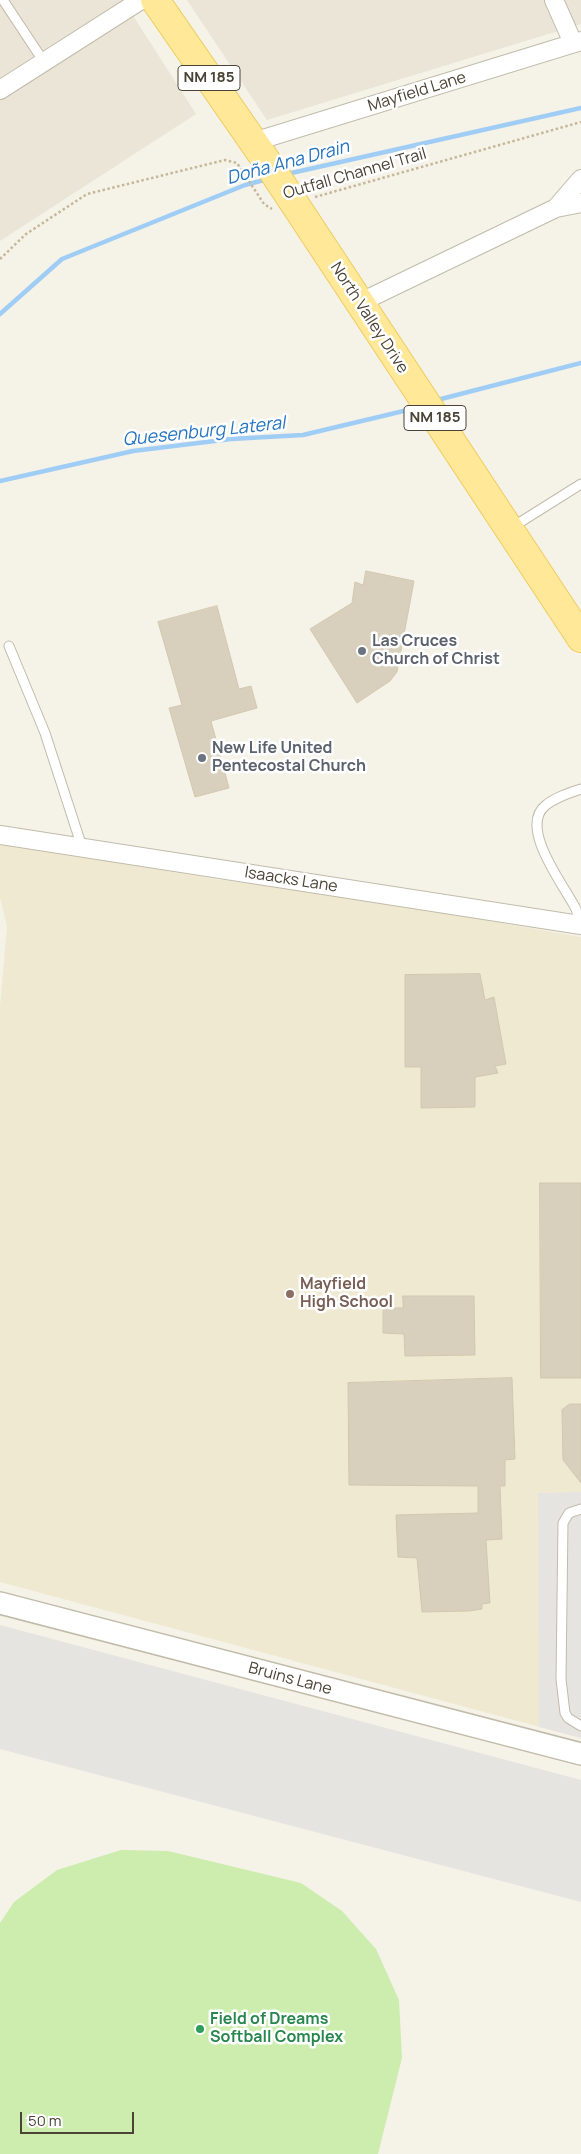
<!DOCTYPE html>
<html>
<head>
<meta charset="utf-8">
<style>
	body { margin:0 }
	#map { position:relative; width:581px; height:2154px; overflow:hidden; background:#f5f2e8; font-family:Manrope,sans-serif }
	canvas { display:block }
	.scale { position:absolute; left:20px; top:2112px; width:114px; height:22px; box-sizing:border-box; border:2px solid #4a4336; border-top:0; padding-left:6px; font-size:15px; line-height:18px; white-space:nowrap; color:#4a4336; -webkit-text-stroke:4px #fff; paint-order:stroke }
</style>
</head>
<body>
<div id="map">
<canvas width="581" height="2154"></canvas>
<div class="scale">50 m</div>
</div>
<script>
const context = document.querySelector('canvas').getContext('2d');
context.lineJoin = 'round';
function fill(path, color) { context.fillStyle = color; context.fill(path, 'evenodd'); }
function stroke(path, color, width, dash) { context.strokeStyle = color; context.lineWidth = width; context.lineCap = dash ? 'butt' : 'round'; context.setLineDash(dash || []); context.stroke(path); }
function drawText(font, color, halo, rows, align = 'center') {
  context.font = font + ' Manrope,sans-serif'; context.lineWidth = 5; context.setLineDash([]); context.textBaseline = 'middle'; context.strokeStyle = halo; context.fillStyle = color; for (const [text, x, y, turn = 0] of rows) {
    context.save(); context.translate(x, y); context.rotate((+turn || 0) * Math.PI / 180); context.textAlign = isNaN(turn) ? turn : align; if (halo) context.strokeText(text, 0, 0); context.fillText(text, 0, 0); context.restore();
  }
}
fill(new Path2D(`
	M0 0H123L196 114 0 241Z
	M187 0H581V24L267 120Z`), '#eae5d6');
fill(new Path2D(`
	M0 843 215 879 354 897 581 937V1738L0 1582V1006L7 926 0 898Z`), '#f0e9d1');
fill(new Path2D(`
	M121 1850 168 1851 301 1883 342 1911 376 1949 399 2000 402 2058 378 2154H0V1923L14 1902 57 1870Z`), '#ccedae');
fill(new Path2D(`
	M581 1492V1738L539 1727 538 1493Z
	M0 1625 581 1780V1902L0 1749Z`), '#e6e4e0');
stroke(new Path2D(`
	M287 174 581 108
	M0 314 62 259 245 185 268 179
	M441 399 581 363
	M0 481 133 451 231 439 303 435 412 409`), '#a0cdf6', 4.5);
const building = new Path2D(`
	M366 571 414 581 397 672 390 681 357 703 310 629 352 603 355 582 363 585Z
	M217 606 239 689 251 686 257 708 211 721 229 788 195 797 169 708 182 705 158 622Z
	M480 974 485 1000 494 997 506 1064 495 1066 498 1073 475 1077V1107L421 1108V1067H405V975Z
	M540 1183H581V1378H541Z
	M403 1296H474L475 1355 405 1356 404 1334 383 1333V1308H403Z
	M512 1378 515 1459 505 1460V1486H500L502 1539 486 1540 490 1603 482 1604V1609L469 1611 422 1612 417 1558 398 1557 396 1515 478 1513V1486L349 1485 348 1383Z
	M570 1404H581V1483L563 1460 562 1410Z`);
fill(building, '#d8cfbd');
stroke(building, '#d3c8af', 1);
const service = new Path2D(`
	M3 0 44 62
	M511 528 581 484
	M9 646 45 733 82 847
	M579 924C578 920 578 914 576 909 566 888 517 827 546 805 556 797 569 793 581 789
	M581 1509 569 1513 563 1523 561 1679 565 1713 568 1718 581 1726`);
const minor = new Path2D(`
	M554 0 573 43
	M0 90 141 0
	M253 142 581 41
	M556 208 581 203
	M359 303 556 208 581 179
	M0 835 581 925`);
const tertiary = new Path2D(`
	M0 1603 581 1754`);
const primary = new Path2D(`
	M155 0 263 156 581 638`);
stroke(service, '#c2bbaa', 11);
stroke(minor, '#c2bbaa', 20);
stroke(tertiary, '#c2bbaa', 24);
stroke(primary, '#eecc5e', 30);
stroke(new Path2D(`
	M315 197 581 122
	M0 259 26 234 87 194 225 160 237 163 264 204 272 209`), '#c5b89a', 2.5, [2.5, 2.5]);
stroke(service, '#fff', 9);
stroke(minor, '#fff', 18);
stroke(tertiary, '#fff', 21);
stroke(primary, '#ffe898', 28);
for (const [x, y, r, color] of [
	[362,651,5,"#6b7280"],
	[202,758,5,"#6b7280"],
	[290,1294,5,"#8d6e63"],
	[200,2029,5,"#2e9e5b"]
]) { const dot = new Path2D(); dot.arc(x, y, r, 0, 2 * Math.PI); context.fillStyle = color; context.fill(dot); stroke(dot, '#fff', 2); }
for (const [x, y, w] of [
	[209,78,62],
	[435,418,62]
]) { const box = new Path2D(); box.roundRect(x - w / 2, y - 12.5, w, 25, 4); context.fillStyle = '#fff'; context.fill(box); stroke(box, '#4a4336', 1); }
drawText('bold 15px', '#4a4336', null, [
	["NM 185",209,78],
	["NM 185",435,418]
]);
drawText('16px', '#4a4336', '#fff', [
	["Mayfield Lane",417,92,-17],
	["Outfall Channel Trail",355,174,-16],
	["North Valley Drive",369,318,57],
	["Isaacks Lane",291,880,9],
	["Bruins Lane",290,1679,15]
]);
drawText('bold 16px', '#5b616d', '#fff', [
	["Las Cruces",372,642],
	["Church of Christ",372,660],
	["New Life United",212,749],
	["Pentecostal Church",212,767]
], 'left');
drawText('bold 16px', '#785e54', '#fff', [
	["Mayfield",300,1285],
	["High School",300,1303]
], 'left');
drawText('bold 16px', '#27864d', '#fff', [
	["Field of Dreams",210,2020],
	["Softball Complex",210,2038]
], 'left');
drawText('italic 18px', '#2574bf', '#fff', [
	["Doña Ana Drain",288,163,-15],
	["Quesenburg Lateral",204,432,-6]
]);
</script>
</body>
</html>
